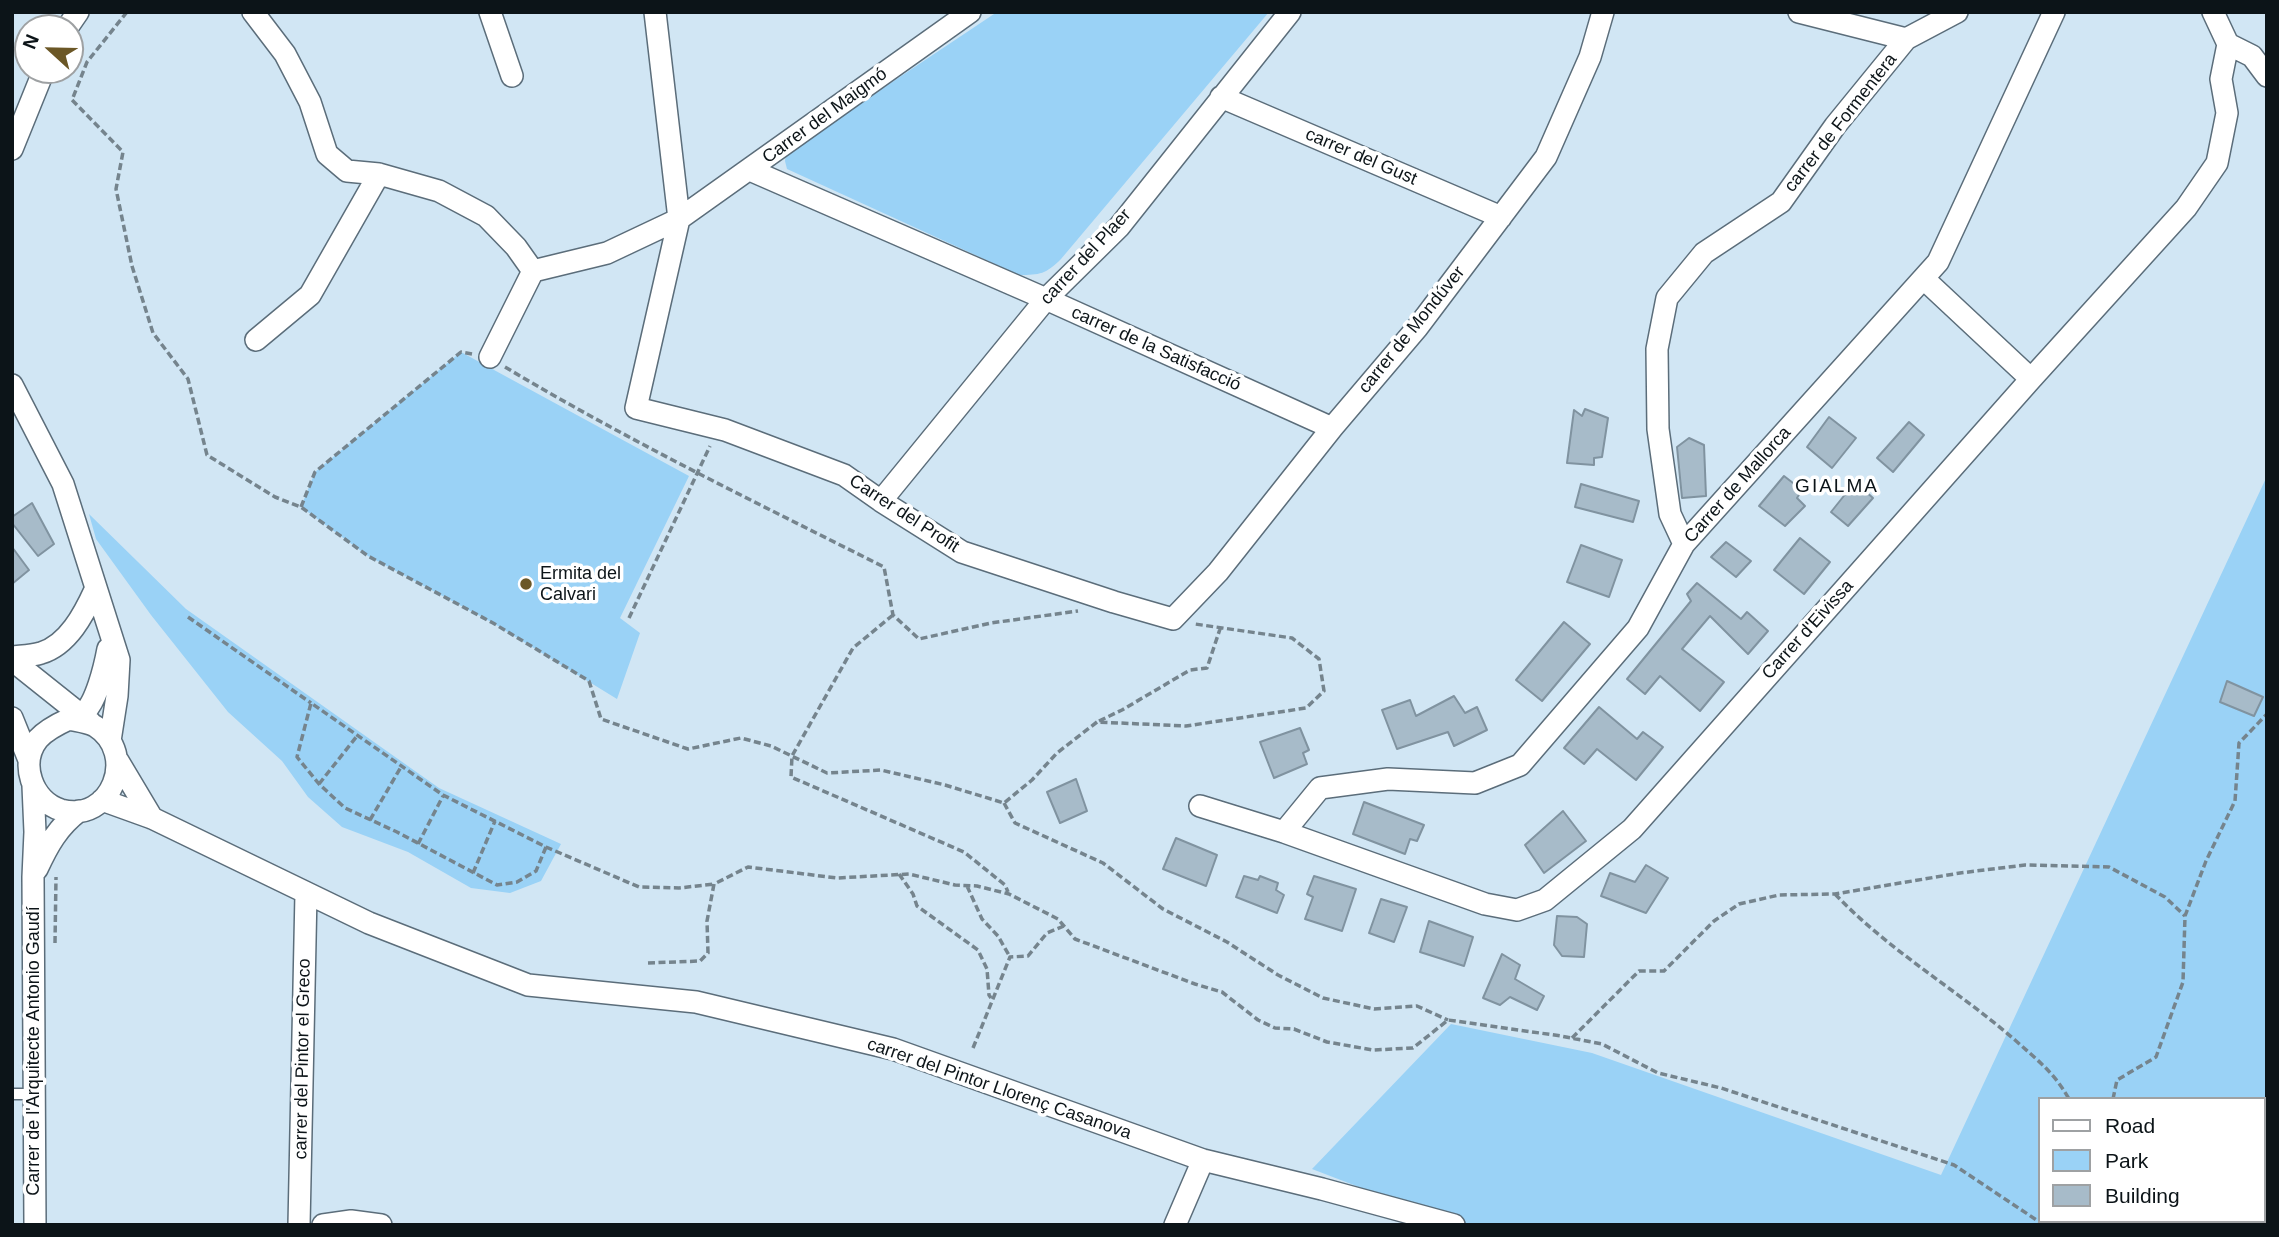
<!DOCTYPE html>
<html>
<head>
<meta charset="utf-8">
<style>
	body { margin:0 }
	#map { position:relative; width:2279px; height:1237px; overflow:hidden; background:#d1e6f4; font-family:Helvetica,sans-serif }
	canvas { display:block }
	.frame { position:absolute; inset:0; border:14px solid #0c1418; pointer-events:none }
	.legend { position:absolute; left:2038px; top:1097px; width:228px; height:126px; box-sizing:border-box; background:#fff; border:2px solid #9ea1a3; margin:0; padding:9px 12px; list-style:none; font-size:21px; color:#0c1418 }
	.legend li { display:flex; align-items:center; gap:14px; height:35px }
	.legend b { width:35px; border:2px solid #9ea1a3 }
	.north { position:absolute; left:14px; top:14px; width:70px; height:70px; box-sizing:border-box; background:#fff; border:2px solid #9ea1a3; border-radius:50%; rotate:292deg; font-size:19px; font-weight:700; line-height:28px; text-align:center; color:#0c1418 }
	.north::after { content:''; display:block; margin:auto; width:24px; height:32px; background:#6b5726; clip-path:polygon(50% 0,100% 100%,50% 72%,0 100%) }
</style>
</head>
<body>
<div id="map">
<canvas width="2279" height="1237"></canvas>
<div class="frame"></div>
<ul class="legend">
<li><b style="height:9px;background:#fff"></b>Road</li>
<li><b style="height:19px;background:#9ad2f6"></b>Park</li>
<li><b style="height:19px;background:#a7bbc9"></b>Building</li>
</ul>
<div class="north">N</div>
</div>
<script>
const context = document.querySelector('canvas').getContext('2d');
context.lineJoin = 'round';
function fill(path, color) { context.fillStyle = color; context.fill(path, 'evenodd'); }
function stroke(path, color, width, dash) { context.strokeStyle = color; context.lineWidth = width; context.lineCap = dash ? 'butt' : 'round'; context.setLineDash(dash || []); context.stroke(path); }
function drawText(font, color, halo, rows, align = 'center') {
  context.font = font + ' Helvetica,sans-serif'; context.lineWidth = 7; context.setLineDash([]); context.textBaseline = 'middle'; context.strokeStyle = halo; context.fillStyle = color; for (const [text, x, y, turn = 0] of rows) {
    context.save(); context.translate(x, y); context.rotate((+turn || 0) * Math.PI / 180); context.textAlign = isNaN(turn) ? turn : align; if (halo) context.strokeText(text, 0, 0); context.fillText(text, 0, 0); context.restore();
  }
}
fill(new Path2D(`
	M997 12H1269L1061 259C1046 274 1040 275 1019 275L787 169 785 161 786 153Z
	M461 352 689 476 620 618 640 633 617 699 493 623 368 556 301 507 315 472Z
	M2267 476V1225H1458L1312 1169 1451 1024 1592 1053 1941 1175ZM2039 1099H2263V1221H2039Z
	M89 514 186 609 439 788 561 844 541 881 510 893 471 888 408 852 342 827 308 797 282 761 228 712 151 615 96 539Z`), '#9ad2f6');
const building = new Path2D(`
	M1585 409 1608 418 1602 457 1594 458V465L1567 463 1574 410 1582 416Z
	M1829 417 1856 438 1832 468 1807 447Z
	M1909 422 1924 435 1893 472 1877 458Z
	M1689 438 1704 445 1706 496 1682 498 1677 447Z
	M1784 476 1802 490 1797 498 1805 506 1785 526 1759 506Z
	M1855 482 1873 498 1848 526 1831 512Z
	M1581 484 1639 501 1633 522 1575 507Z
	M32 503 54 544 38 556 12 523V517Z
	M1800 538 1830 562 1804 594 1774 570Z
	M1726 542 1751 561 1736 577 1711 557Z
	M1581 545 1622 560 1609 597 1567 582Z
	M12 547 29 570 12 584Z
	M1697 583 1741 619 1747 612 1768 631 1748 654 1710 616 1682 649 1724 682 1700 711 1660 676 1645 694 1627 679 1691 601 1687 594Z
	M1564 622 1590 644 1542 701 1516 680Z
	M2227 681 2263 697 2254 716 2220 702Z
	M1454 696 1465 713 1477 707 1487 730 1454 746 1448 732 1397 749 1382 710 1410 700 1416 716Z
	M1599 707 1637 739 1643 732 1663 747 1636 780 1597 749 1584 764 1564 748Z
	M1300 728 1309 750 1303 753 1307 764 1274 778 1260 742Z
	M1076 779 1087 811 1060 823 1047 792Z
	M1364 802 1424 825 1417 841 1410 839 1405 854 1353 834Z
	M1563 811 1586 841 1544 873 1525 845Z
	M1176 838 1217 855 1206 886 1163 869Z
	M1646 865 1668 878 1646 913 1601 896 1610 873 1635 882Z
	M1244 876 1258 880 1260 876 1278 883 1276 890 1284 895 1277 913 1236 897Z
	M1314 876 1356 889 1342 931 1305 919 1313 897 1307 894Z
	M1381 899 1407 907 1394 942 1369 933Z
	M1557 916 1577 917 1587 924 1584 957 1562 956 1554 945Z
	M1429 921 1473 937 1464 966 1420 952Z
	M1502 954 1520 965 1515 979 1544 996 1537 1010 1510 997 1500 1005 1483 998Z`);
fill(building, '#a7bbc9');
stroke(building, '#8093a0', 2);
const lane = new Path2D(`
	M12 1094H34`);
const street = new Path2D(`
	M253 12 285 54 310 102 327 154 347 171 379 174 439 191 486 216 516 247 533 271 607 253 679 219 970 12
	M490 12 512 76
	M655 12 679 219 636 408 725 430 844 475 881 501 962 552 1114 602 1173 619 1218 572 1332 428 1417 328 1546 157 1590 57 1603 12
	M1799 12 1906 39
	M2213 12 2228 44 2252 56 2267 76
	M67 28 78 12
	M1221 97 1501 217
	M12 149 44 70
	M750 170 1046 299 1332 428
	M1924 279 2031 379
	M256 340 310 295 379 174
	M490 357 533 271
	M12 385 63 484 119 660 117 696 110 741
	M881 501 1046 299 1119 227 1290 12
	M1684 544 1670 514 1658 429 1657 349 1667 298 1704 253 1781 202 1835 126 1906 39 1957 12
	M12 657C21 656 32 656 41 653 68 645 84 614 95 590
	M12 660 91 723
	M12 718 29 760
	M71 718C74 717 79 717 82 714 96 705 105 665 108 649
	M69 719C78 721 88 722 95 726 139 754 111 824 61 810 32 801 19 763 38 739 46 730 58 724 69 719Z
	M118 761 152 818
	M33 786 35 832 33 877 35 1225
	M102 800 152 818 369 923 528 985 696 1002 893 1049 1203 1160 1322 1189 1454 1225
	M1200 806 1284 832 1485 904 1517 910 1545 900 1632 829 2031 379 2186 208 2217 163 2227 113 2221 79 2228 44
	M1284 832 1320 788 1388 779 1475 783 1520 765 1638 628 1684 544 1938 262 2054 12
	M37 869C48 845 58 827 79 811
	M299 1225 306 893
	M323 1225 351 1221 381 1225
	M1175 1225 1203 1160`);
stroke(lane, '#5b6d7a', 13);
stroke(street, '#5b6d7a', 24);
stroke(new Path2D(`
	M127 12 87 62 72 100 123 152 116 189 132 266 153 333 188 379 207 455 275 497 301 507 368 556 493 623 589 681 601 719 688 749 741 738 771 746 827 773 881 770 945 785 1004 803 1032 780 1057 753 1097 722 1186 726 1306 708 1324 691 1319 659 1292 638 1195 624
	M505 367C629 441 755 502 884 567L893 615 919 639 991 623 1078 611
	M301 507 315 472 461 352 472 354
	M893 615 853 648 792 756 791 777 964 852 1005 885 1008 892
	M188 617 311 703
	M629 618 710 446
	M1099 721 1122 710 1190 670 1207 668 1220 629
	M319 784 357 736
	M1004 803 1015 823 1103 863 1163 909 1227 942 1278 975 1323 998 1374 1009 1417 1006 1448 1020
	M370 820 401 767
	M418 844 443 796
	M546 847 536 871 517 882 497 885 397 832 345 808 319 784 297 757 311 703 443 795 546 847 639 887 679 888 714 884
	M473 873 495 821
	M899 874 913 894 917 906 978 950 987 969 989 995 991 998
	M967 886 982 919 998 936 1010 957
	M1835 894C1888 950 1956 989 2015 1040 2037 1060 2054 1072 2069 1099
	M55 943 56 877
	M648 963 700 961 708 953 707 921 714 884 748 867 837 878 909 874 955 885 977 886 1009 894 1058 919 1075 939 1195 984 1222 992 1258 1020 1275 1028 1294 1029 1327 1042 1373 1050 1413 1048 1448 1020 1561 1036 1602 1044 1658 1073 1721 1088 1954 1165 2044 1225
	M1572 1038 1639 971H1664L1714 921 1739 904 1779 895 1835 894 1960 873 2025 865 2109 867 2165 897 2185 916
	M973 1048 1010 957 1028 956 1047 933 1064 926
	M2113 1099 2117 1080 2156 1057 2183 982 2185 916 2206 861 2235 801 2239 743 2267 714
	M2110 1221 2111 1225`), '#75848d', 3.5, [7, 3.5]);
stroke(lane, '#fff', 10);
stroke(street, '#fff', 21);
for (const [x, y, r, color] of [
	[526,584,7,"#6b5726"]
]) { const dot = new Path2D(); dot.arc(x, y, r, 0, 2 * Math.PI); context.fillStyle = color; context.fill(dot); stroke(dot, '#fff', 2.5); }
drawText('18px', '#0c1418', '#fff', [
	["Carrer del Maigmó",825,116,-36],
	["carrer de Formentera",1841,123,-52],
	["carrer del Gust",1361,157,23],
	["carrer del Plaer",1086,257,-47],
	["carrer de Mondúver",1412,330,-51],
	["carrer de la Satisfacció",1156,349,24],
	["Carrer de Mallorca",1738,485,-48],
	["Carrer del Profit",904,514,33],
	["Carrer d'Eivissa",1808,630,-48],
	["Carrer de l'Arquitecte Antonio Gaudí",34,1051,-90],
	["carrer del Pintor el Greco",303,1059,-89],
	["carrer del Pintor Llorenç Casanova",999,1089,19]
]);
drawText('18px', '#0c1418', '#fff', [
	["Ermita del",540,574],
	["Calvari",540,595]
], 'left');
context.letterSpacing = '2px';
drawText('19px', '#0c1418', '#fff', [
	["GIALMA",1837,487]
]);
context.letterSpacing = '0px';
</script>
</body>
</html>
